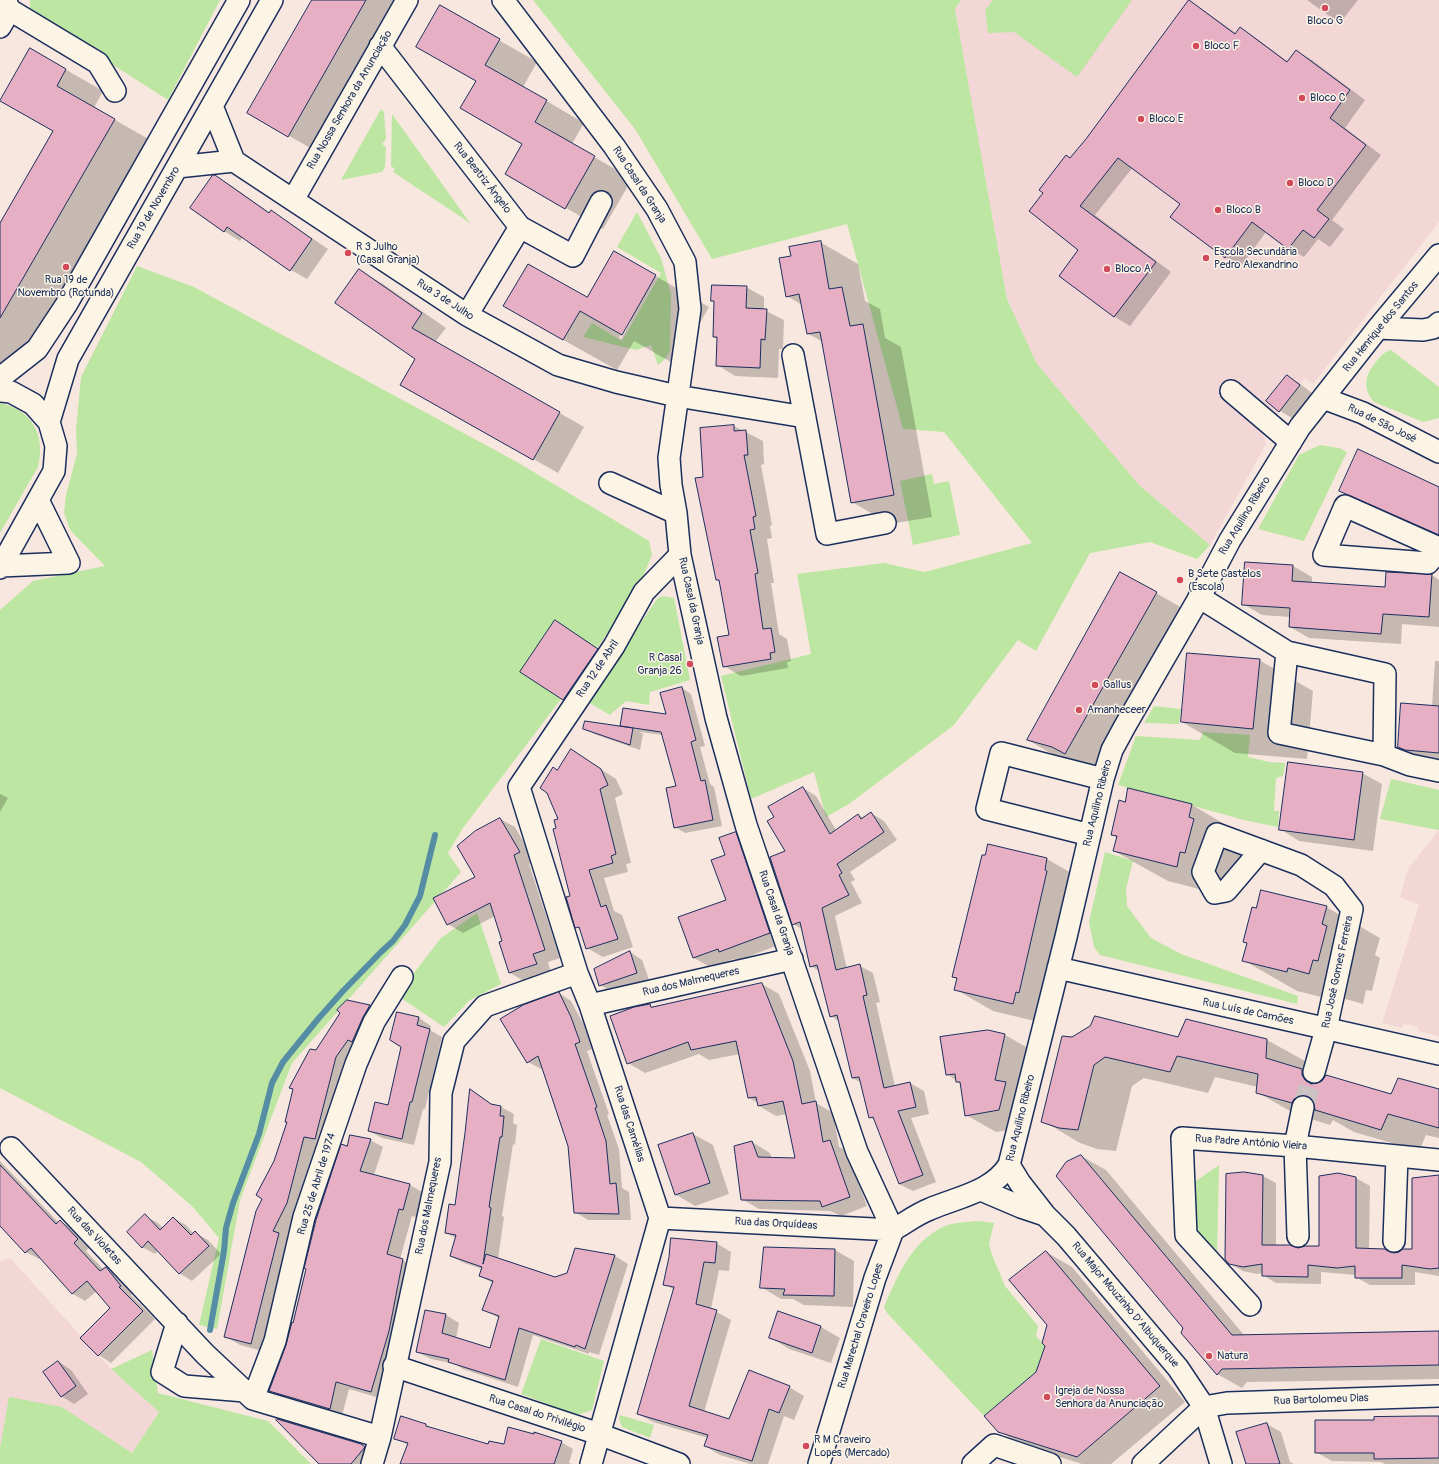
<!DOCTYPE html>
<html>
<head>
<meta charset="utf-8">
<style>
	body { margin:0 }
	canvas { display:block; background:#f8e7de }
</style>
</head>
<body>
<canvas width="1439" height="1464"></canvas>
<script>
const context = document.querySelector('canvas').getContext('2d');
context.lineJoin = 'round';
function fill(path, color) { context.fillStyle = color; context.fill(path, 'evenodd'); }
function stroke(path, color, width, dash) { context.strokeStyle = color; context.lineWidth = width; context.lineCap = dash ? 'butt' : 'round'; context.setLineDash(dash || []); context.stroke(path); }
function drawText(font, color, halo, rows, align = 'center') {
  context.font = font + ' Pangolin,sans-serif'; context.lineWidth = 3; context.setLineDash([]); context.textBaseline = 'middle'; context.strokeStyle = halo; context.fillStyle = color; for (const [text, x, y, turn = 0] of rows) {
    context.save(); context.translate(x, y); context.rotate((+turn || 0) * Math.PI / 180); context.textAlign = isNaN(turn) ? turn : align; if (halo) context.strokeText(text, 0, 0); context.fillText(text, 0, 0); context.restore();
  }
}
fill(new Path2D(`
	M961 0H1439V222L1313 384 1305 378 1270 424 1263 434 1266 444 1210 545 1139 485 1037 364 1007 299 955 9Z
	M1439 830V1036L1418 1031V1027L1404 1024 1402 1028 1382 1023 1419 905 1400 897 1408 869Z
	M10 1258 111 1369 159 1412 132 1453 62 1407 0 1448V1262Z`), '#f3d6d6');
fill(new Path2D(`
	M30 0H220L168 100 30 12Z
	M533 0H961L955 9 1007 299 1037 364 1139 485 1210 545 1197 559 1150 542 1090 553 1036 651 1018 640 954 725 849 804 826 817 814 772 751 799 721 676 811 654 797 574 884 563 925 572 1032 543 944 432 903 429 847 224 712 259 635 129Z
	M993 0H1132L1077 77 1014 32 988 33 985 10Z
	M381 109 384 112 386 139 382 144 386 147 385 167 382 172 341 180Z
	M392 114 470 223 393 172 395 169 391 166Z
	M637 212 661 258 671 294 670 351 664 360 658 365 651 345 636 350 583 337 592 323 622 341 661 273 617 247Z
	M137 266 194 287 517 462 649 541 652 555 638 589 597 648 554 621 521 672 561 699 463 828 448 853 461 872 292 1063 240 1200 217 1329 199 1325 219 1238 193 1207 141 1162 0 1088V610L33 581 105 566 70 530 64 512 66 495 77 454 76 430 81 377Z
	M1391 350 1439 387V418L1423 422 1374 402C1362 389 1365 374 1376 362 1381 356 1384 352 1391 350Z
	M0 403C32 410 46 435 38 467L0 533Z
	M1320 445 1339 448 1347 452 1304 541 1258 529 1299 455Z
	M932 474 934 484 949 481 960 535 913 545 900 481Z
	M662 596 674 598 690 680 650 692 649 705 626 701 610 715 588 702 657 599Z
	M1154 706 1181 709 1179 724 1144 723Z
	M1203 732 1250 735 1248 757 1269 762 1285 763 1283 776 1276 778 1274 811H1279L1278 827 1244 820 1118 785 1136 736 1200 740Z
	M1391 779 1439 790V830L1380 819Z
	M1105 852 1133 861 1126 889 1127 906 1151 938 1181 954 1298 996 1297 1004 1100 955 1094 947 1089 922Z
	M477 913 501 984 470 1000 444 1027 401 998 410 978 441 938Z
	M1219 1165 1217 1260 1191 1220 1193 1183Z
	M979 1221 994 1223 989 1244 992 1255 1005 1286 1038 1326 1036 1336 1045 1346 1036 1372 984 1416 887 1313 884 1307C897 1277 911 1242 943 1227 954 1222 967 1222 979 1221Z
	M541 1339 604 1361 592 1410 577 1415 521 1394Z
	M152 1350 158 1393 268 1421 311 1464H0V1448L9 1397 62 1407 132 1453 159 1412 111 1369Z
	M620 1415 654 1425 650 1438 622 1427 619 1419Z`), '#bde6a2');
fill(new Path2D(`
	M314 0H416L326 157 249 113Z
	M1307 0H1358L1340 23 1328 15Z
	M1190 2 1205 11 1237 34 1240 29 1256 38 1288 62 1296 51 1312 60 1365 100 1345 128 1381 155 1332 220 1344 229 1330 247 1318 239 1304 257 1289 248 1266 232 1241 266 1225 257 1182 204 1133 167 1095 215 1171 272 1130 326 1115 317 1060 276 1080 250 1070 158 1086 140Z
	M441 7 537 62 523 87 584 123 572 144 632 179 603 229 506 174 524 143 477 81Z
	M30 49 103 91 94 108 152 141 17 376 0 367V225L54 131Z
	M215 176 232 186 270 213 271 211 287 221 328 249 307 279 291 270 243 237 240 241 224 231Z
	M820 242 858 264 865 301 880 309 885 338 901 347 932 517 890 524 852 502 823 342 807 333 802 305 787 296 792 257Z
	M614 252 709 307 676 365 634 341 617 370 558 337 587 299ZM629 321H631L621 339 619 338Z
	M359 270 383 284 446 328 435 342 584 427 558 473 401 384 416 358Z
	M746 287 764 297V310L784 320 783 349H779L778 378 735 376 717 365 718 339 714 337 715 302 712 300Z
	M1287 376 1299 383 1312 393 1292 418 1280 411Z
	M734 426 763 441 764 464 761 465 772 525 770 526 772 538 767 539 774 583H771L779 634 787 639 791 661 787 662 788 668 741 676 724 666 730 636 721 582 717 580 704 478Z
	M1439 488V537L1359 501 1340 490Z
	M1293 566 1312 577V583L1386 588 1432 575 1439 580V627L1402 624 1401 644 1309 638 1290 627V617L1262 615 1243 604Z
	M1156 593 1194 615 1103 775 1066 762 1028 740Z
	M555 622 617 660 583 710 522 671Z
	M1259 660 1313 691 1307 759 1235 753 1182 722Z
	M1435 661H1439V762L1418 758 1399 747 1432 706Z
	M682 688 691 694 705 746 700 747 710 784 714 787 722 826 685 833 675 827 677 786 663 735 639 732 643 734 640 750 594 734 584 728 625 727 621 725 667 716Z
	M571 750 616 779 623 794 615 798 631 863 626 864 628 872 604 878 614 911 622 915 633 947 603 957 587 948 581 930 576 927 557 828 560 820 557 771Z
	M1362 773 1382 784 1373 851 1299 841 1280 829Z
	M803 788 816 796 836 830 858 815 864 818 871 813 884 821 897 840 850 872 855 880 851 882 862 903 835 916 847 969 860 966 873 973 880 1002 876 1003 895 1086 910 1083 924 1091 929 1114 911 1118 936 1182 913 1191 899 1184 875 1120 870 1117 862 1083 852 1078 840 1022 831 1016 819 971 811 966 802 929 793 924 787 851 775 817Z
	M1129 789 1192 805 1245 836 1247 850 1230 897 1168 881 1114 851 1117 838 1112 834 1126 803Z
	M0 794 8 798 0 812Z
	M500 819 515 827 534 861 529 864 560 958 548 962 551 973 524 981 510 973 504 942 495 916 463 933 448 924 476 877Z
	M736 833 752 843 786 942 737 961 734 959 710 967 694 958 727 900 726 855Z
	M989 845 1047 859 1085 881 1051 1025 993 1011 955 989 958 979 953 977Z
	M1326 907 1380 938 1375 955 1380 958 1372 991 1366 990 1363 1004 1342 998 1341 1002 1297 991 1243 960 1248 944 1244 941 1257 909Z
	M630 952 642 960 649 980 613 992 600 985Z
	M762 984 779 994 810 1071 816 1103 833 1113 839 1147 847 1151 867 1206 841 1216 830 1211 759 1209 742 1199 752 1142 770 1153 772 1159 796 1160 787 1114 776 1116 759 1106 758 1103 749 1098 740 1054 709 1060 699 1054 645 1073 628 1063 649 1005 653 1007Z
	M559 993 571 1001 584 1025 592 1049 587 1051 609 1114 607 1115 619 1149 622 1188 629 1192 631 1220H588L575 1212 569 1146 543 1068 541 1069 528 1062Z
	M348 1001 370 1006 385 1015 378 1026 266 1352 240 1345 225 1336 263 1199 288 1122 294 1090 290 1088 317 1052Z
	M419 1018 431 1026 430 1030 442 1037 425 1109H423L414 1145 382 1138 369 1131 389 1106Z
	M988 1031 1005 1035 1035 1052 1029 1127 996 1132 966 1115 961 1084 947 1074Z
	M1063 1037 1267 1040 1305 1061 1304 1071 1323 1082 1392 1095 1439 1090V1138L1426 1135 1419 1151 1354 1132 1333 1120 1330 1125 1295 1114 1257 1092 1258 1087 1215 1077 1208 1093 1144 1078 1132 1086 1116 1151 1097 1149 1080 1143 1043 1121Z
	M471 1090 494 1106 501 1107 514 1114 513 1123 517 1125 515 1145 513 1144 502 1216 504 1217 498 1259 555 1278 615 1256 628 1264 599 1355 589 1352V1354L533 1335 518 1387 463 1369 455 1364 431 1359 417 1352 446 1315 459 1323 456 1338 491 1350 499 1318 484 1310 493 1283 480 1276 482 1269 464 1263 451 1256 456 1238 446 1233 456 1206Z
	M693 1134 713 1145 729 1194 695 1206 675 1194Z
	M370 1140 383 1147 374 1175 410 1185 422 1192 416 1217 412 1216 400 1259 415 1267 383 1399 349 1389 342 1416 283 1398 270 1391 294 1324 348 1147Z
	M1081 1156 1106 1170 1244 1335 1439 1332V1379L1247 1382 1242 1388 1217 1374 1184 1327Z
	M0 1161 59 1223 60 1221 73 1229 90 1247 86 1251 104 1270 106 1268 118 1276 133 1293 131 1295 155 1319 111 1363 99 1355 111 1308 97 1291 85 1301 73 1294 41 1257 39 1259 26 1252 0 1222Z
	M1338 1174 1356 1178 1370 1186 1369 1249 1392 1254 1413 1250 1439 1178V1276L1415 1272V1285H1370L1356 1277V1275L1321 1272V1284L1276 1283 1263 1275V1273L1257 1274 1243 1271 1229 1263 1263 1176 1276 1183V1246L1298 1249 1320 1247Z
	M145 1216 158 1223 163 1228 173 1218 186 1225 194 1234 195 1233 208 1240 221 1254 192 1281 179 1273 158 1251 155 1254 142 1247Z
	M716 1243 731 1252 729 1271 719 1270 711 1309 731 1320 704 1412 730 1420 789 1387 804 1396 794 1420 784 1416 768 1464H750L720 1455 705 1446 708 1438 653 1422 638 1414 675 1290 664 1284Z
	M765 1248 835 1250 854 1261 853 1307 804 1305 793 1299H781L761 1287Z
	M1046 1252 1072 1267 1185 1402 1111 1464H1082L1025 1446 998 1431 1037 1373 1046 1346 1048 1325Z
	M778 1312 821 1327 840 1338 831 1363 789 1349 770 1337Z
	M59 1362 71 1370 88 1394 74 1404 61 1396Z
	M1439 1417V1464H1385L1381 1462 1332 1461 1316 1452 1375 1421Z
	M1267 1424 1281 1432 1290 1462 1294 1464H1246Z
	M426 1425 432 1429 489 1446 561 1442 573 1449 569 1463 572 1464H401L408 1445 395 1438Z
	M360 1445 373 1452 372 1464H321Z`), '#0003');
stroke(new Path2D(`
	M210 1330 224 1251 226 1228 233 1203 259 1134 272 1083 283 1062 318 1019 343 991 381 952 393 941 405 925 420 896 435 835`), '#558da4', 6);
const building = new Path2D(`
	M312 0H366L288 137 247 113Z
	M1189 0 1235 34 1240 27 1287 62 1296 50 1350 90 1330 118 1366 145 1317 210 1329 219 1314 238 1303 230 1288 249 1252 222 1225 258 1170 217 1180 204 1118 158 1080 206 1156 262 1114 317 1059 276 1078 250 1029 211 1043 193 1039 190 1066 155 1070 158 1086 139Z
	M440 5 500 39 485 65 547 100 535 122 595 156 565 209 505 174 522 144 460 108 476 81 416 47Z
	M30 48 66 69 57 86 115 119 0 318V223L53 131 0 101Z
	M213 175H215L269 213 271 210 312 239 290 271 227 227 224 232 190 208Z
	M821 241 829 289 842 287 850 326 863 324 894 495 851 503 820 332 807 334 799 294 786 297 779 258 791 256 789 247Z
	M614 251 656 275 622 335 580 311 563 340 503 306 528 264 587 297Z
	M359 269 422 313 412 328 560 412 533 460 400 385 415 359 335 303Z
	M712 285 747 286 746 308 767 309 765 340 761 339 760 368 716 366 717 337H713L714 301H711Z
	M1287 375 1300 385 1279 412 1266 401Z
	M734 425V431L746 430 748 455H744L756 516 753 517 755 529 750 530 758 573 755 574 763 629 771 628 775 652 770 653 771 659 723 667 717 637 729 635 719 580H716L695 478 703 477 700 428Z
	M1358 449 1439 487V535L1339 491Z
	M1245 562 1293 565 1292 581 1339 584 1385 587 1386 572 1432 574 1429 617 1383 614 1381 634 1289 627 1290 608 1242 605Z
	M1120 572 1157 592 1148 608 1065 754 1052 747 1027 740Z
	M555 620 598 649 563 700 520 672Z
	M1187 653 1260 659 1253 729 1181 722Z
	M682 687 696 740 691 742 701 781 705 780 713 820 674 828 666 788 676 786 661 732 620 726 623 708 666 714 660 693Z
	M1401 703 1439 706V753L1405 750 1398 747Z
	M585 721 633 728 630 745 583 729Z
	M571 749 601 769 608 785 600 789 616 854 611 856 613 863 589 870 601 907 606 905 618 939 586 949 579 927 575 928 566 897 570 896 553 829 556 828 554 820 558 819 547 793 540 788 553 767 557 770Z
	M1288 762 1363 772 1354 840 1279 830Z
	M803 787 830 834 858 814 861 819 871 812 884 832 837 864 842 873 839 875 849 895 822 908 836 970 860 964 867 995 863 996 884 1088 910 1082 916 1107 898 1111 923 1175 899 1184 873 1117 869 1118 859 1077 852 1078 837 1015 830 1017 817 965 810 967 800 922 792 925 770 857 785 851 767 821 774 817 768 807Z
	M1128 788 1192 804 1189 817 1194 819 1185 853 1180 852 1177 867 1113 851 1117 836 1111 835 1119 800 1125 802Z
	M500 818 520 852 514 855 545 950 533 954 537 964 509 973 499 942 502 941 490 903 447 925 433 898 475 877 457 846 475 831Z
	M736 832 770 933 719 952 718 949 693 958 678 917 726 900 711 860 725 855 719 838Z
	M988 844 1047 858 1045 870 1047 871 1019 993 1016 992 1013 1004 954 990 957 978 952 977 982 855H985Z
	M1261 890 1327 906 1322 924 1327 926 1318 961 1313 960 1309 974 1288 968 1287 972 1242 961 1247 943 1243 942 1252 907 1256 908Z
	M630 951 637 973 599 986 594 969Z
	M762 983 793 1061 802 1104 816 1101 823 1142 830 1140 850 1197 822 1207 820 1201 741 1200 734 1146 752 1141 758 1157 795 1158 783 1101 758 1106 756 1097 748 1098 736 1041 691 1050 688 1042 627 1064 610 1016 634 1007 650 1004 651 1007Z
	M559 992 571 1017 580 1042 575 1044 597 1107 595 1108 606 1141 610 1184 616 1183 619 1214 574 1213 568 1146 538 1056 527 1063 500 1019 523 1005Z
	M347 1000 370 1005 363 1017 352 1042 348 1040 336 1057 315 1139 304 1137 287 1203 273 1231 279 1233 251 1344 224 1337 256 1211 262 1199 256 1195 274 1161 287 1122H285L293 1089 289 1088 310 1049 316 1050 340 1013 337 1010Z
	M397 1012 419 1017 417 1025 430 1029 412 1102H410L402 1139 368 1131 375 1102 388 1105 401 1047 390 1040Z
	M1095 1016 1178 1037 1186 1019 1267 1039 1266 1058 1302 1069V1075L1305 1080 1311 1084 1317 1083 1322 1081 1326 1075 1391 1094 1398 1078 1439 1089V1128L1388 1114 1381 1130 1315 1110 1314 1103 1311 1098 1306 1095 1299 1096 1294 1099 1292 1103 1256 1093 1258 1074 1177 1056 1170 1072 1105 1057 1094 1065 1078 1130 1059 1128 1041 1122 1062 1036 1072 1037 1090 1026Z
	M988 1030 1005 1034 995 1080 1006 1082 999 1110 965 1116 960 1082H956L955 1074 946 1075 940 1037Z
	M470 1089 491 1104 501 1106 500 1116H504L502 1137H500L489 1207 491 1208 483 1264 486 1254 555 1277 567 1273 575 1248 615 1255 585 1349 576 1345 575 1347 519 1328 505 1380 448 1362 449 1359 416 1352 425 1310 446 1314 442 1333 490 1348 499 1316 482 1310 493 1281 479 1276 482 1267 450 1256 456 1235 445 1233 449 1204 455 1205 465 1133Z
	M693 1133 710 1183 675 1195 658 1145Z
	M350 1135 371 1139 360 1171 410 1184 403 1210 399 1209 387 1254 403 1259 389 1331 371 1392 336 1382 330 1409 269 1391 286 1345 292 1322 293 1323 306 1269 304 1268 316 1220 341 1144 347 1146Z
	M1081 1155 1232 1335 1439 1331V1365L1222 1369 1217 1375 1181 1333 1183 1328 1056 1176 1066 1162Z
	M0 1165 56 1224 60 1220 78 1239 74 1243 100 1271 106 1267 121 1286 119 1287 143 1311 98 1356 80 1338 110 1308 87 1281 72 1294 31 1248 25 1253 0 1226Z
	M1244 1172 1263 1175 1262 1245H1291L1298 1248 1305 1246H1319V1176L1338 1173 1356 1177V1248L1385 1249 1388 1251 1394 1253 1399 1252 1403 1249H1412V1178L1439 1175V1268L1430 1269 1402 1265V1278H1355V1266L1337 1268 1308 1265V1277L1262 1276V1264L1243 1267 1229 1264 1225 1259 1226 1174Z
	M145 1214 160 1230 173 1217 191 1235 195 1231 209 1246 179 1274 148 1241 142 1248 127 1232Z
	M671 1238 717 1242 715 1263 704 1262 696 1304 717 1310 689 1406 729 1419 749 1370 790 1386 779 1413 769 1409 752 1461 704 1446 708 1435 637 1414 674 1287 663 1285 669 1257Z
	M764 1247 835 1249 834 1296 783 1295 785 1289 760 1288Z
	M1046 1251 1160 1386 1077 1457 998 1432 984 1416 1036 1372 1045 1346 1042 1343 1047 1325 1009 1280Z
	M778 1311 821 1326 812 1353 769 1338Z
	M58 1361 76 1386 61 1397 43 1372Z
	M401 1416 426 1424V1426L488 1444 489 1441 504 1444 508 1427 534 1434V1432L562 1441 554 1464H400L408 1443 394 1439Z
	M1424 1416H1439V1458L1374 1459V1453H1315V1420H1374V1417Z
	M277 1419 361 1444 365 1447 351 1464H319L276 1420Z
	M1267 1423 1280 1464H1246L1236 1432Z`);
fill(building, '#e7afc3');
stroke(building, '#1b2f5e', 1);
stroke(new Path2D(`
	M1303 1107 1314 1072`), '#ccc2c4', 21, [21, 10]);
const minor = new Path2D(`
	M503 0 614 146 657 209 685 262 690 309 669 458 671 485 676 513 680 555 716 718 746 825 857 1152 893 1230
	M10 10 98 63 115 91
	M0 27 10 10 5 0
	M380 46 520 227 467 315
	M212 106 234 161
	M234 161 467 315 558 365 616 382 677 396 805 417
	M177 167 234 161
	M293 200 407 0
	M520 227 573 256 601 202
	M1378 328 1423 330 1433 328 1439 323
	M793 355 827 534 885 523
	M0 378 37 349 66 305 239 0
	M0 391 11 392 33 404 49 422 56 446 54 471 0 568
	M1231 391 1291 442
	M1323 398 1363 413 1439 452
	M49 422 68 359 272 0
	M610 483 676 513
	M1439 548 1345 506 1324 555 1428 563 1439 550
	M1 566 69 563 38 500
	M1199 597 1287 652 1385 674 1384 755 1279 733 1287 652
	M1384 755 1410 765 1439 771
	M1090 835 987 809 1001 753 1103 779
	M1261 850 1226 891 1215 893 1203 872 1217 834 1301 865 1334 886 1352 909 1326 1029 1314 1072
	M1058 968 1439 1054
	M590 1005 792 959
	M11 1148 205 1354 253 1399 380 1437
	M1009 1165 1020 1183 1045 1215
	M981 1190 1021 1207 1045 1215 1066 1236 1178 1368 1204 1407 1221 1464
	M660 1218 893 1230
	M1298 1236 1295 1146 1303 1107
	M1394 1241 1397 1156
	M1250 1305 1186 1235 1182 1138 1295 1146 1439 1160
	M177 1323 162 1372 184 1386 245 1391
	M394 1366 599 1434 679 1464
	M253 1399 275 1341 304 1217 356 1064 374 1022 402 977
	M372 1464 380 1437 440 1162 441 1093 454 1041 485 1006 577 973
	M591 1464 660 1218 590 1005 577 973 519 787 614 646 644 592 680 555
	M819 1464 875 1278 893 1230C905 1223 917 1214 930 1209 958 1197 992 1192 1009 1165L1066 937 1103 779 1112 750 1125 726 1203 591 1230 540 1300 427 1378 328 1439 255
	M973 1464 994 1445 1050 1464
	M1143 1464 1204 1407 1227 1403 1439 1396`);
stroke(minor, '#1b2f5e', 24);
stroke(minor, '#fcf5e5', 21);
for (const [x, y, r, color] of [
	[1325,8,4,"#d1495b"],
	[1196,46,4,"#d1495b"],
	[1302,98,4,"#d1495b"],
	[1141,119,4,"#d1495b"],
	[1290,183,4,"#d1495b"],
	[1218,210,4,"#d1495b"],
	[348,253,4,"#d1495b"],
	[1206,258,4,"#d1495b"],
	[66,267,4,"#d1495b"],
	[1107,269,4,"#d1495b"],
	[1180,580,4,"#d1495b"],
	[690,664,4,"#d1495b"],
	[1095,685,4,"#d1495b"],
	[1079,710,4,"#d1495b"],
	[1209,1356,4,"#d1495b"],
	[1047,1397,4,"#d1495b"],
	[806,1446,4,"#d1495b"]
]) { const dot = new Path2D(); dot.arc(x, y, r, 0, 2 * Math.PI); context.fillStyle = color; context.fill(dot); stroke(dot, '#fcf5e5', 1.5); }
drawText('11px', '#1b2f5e', '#fcf5e5', [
	["Bloco G",1325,21,"center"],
	["Bloco F",1204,46],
	["Bloco C",1310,98],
	["Bloco E",1149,119],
	["Bloco D",1298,183],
	["Bloco B",1226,210],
	["R 3 Julho",356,247],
	["(Casal Granja)",356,260],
	["Escola Secundária",1214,252],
	["Pedro Alexandrino",1214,265],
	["Bloco A",1115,269],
	["Rua 19 de",66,280,"center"],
	["Novembro (Rotunda)",66,293,"center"],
	["B Sete Castelos",1188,574],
	["(Escola)",1188,587],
	["R Casal",682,658,"right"],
	["Granja 26",682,671,"right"],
	["Gallus",1103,685],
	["Amanheceer",1087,710],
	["Natura",1217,1356],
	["Igreja de Nossa",1055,1391],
	["Senhora da Anunciação",1055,1404],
	["R M Craveiro",814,1440],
	["Lopes (Mercado)",814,1453]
], 'left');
drawText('11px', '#1b2f5e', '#fcf5e5', [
	["Rua Nossa Senhora da Anunciação",350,100,-60],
	["Rua Beatriz Ângelo",482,178,52],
	["Rua Casal da Granja",639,185,57],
	["Rua 19 de Novembro",154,208,-60],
	["Rua 3 de Julho",445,300,33],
	["Rua Henrique dos Santos",1381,327,-51],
	["Rua de São José",1382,424,26],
	["Rua Aquilino Ribeiro",1245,516,-59],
	["Rua Casal da Granja",691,601,78],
	["Rua 12 de Abril",598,669,-56],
	["Rua Aquilino Ribeiro",1098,803,-76],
	["Rua Casal da Granja",776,913,71],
	["Rua José Gomes Ferreira",1338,972,-78],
	["Rua dos Malmequeres",691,982,-13],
	["Rua Luís de Camões",1248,1012,12],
	["Rua Aquilino Ribeiro",1021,1118,-76],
	["Rua das Camélias",629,1124,72],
	["Rua Padre António Vieira",1251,1143,4],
	["Rua 25 de Abril de 1974",317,1184,-73],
	["Rua dos Malmequeres",429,1206,-79],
	["Rua das Orquídeas",776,1224,3],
	["Rua das Violetas",94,1236,47],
	["Rua Major Mouzinho D'Albuquerque",1125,1305,50],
	["Rua Marechal Craveiro Lopes",861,1326,-73],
	["Rua Bartolomeu Dias",1321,1400,-2],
	["Rua Casal do Privilégio",537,1414,18]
]);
</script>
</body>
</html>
